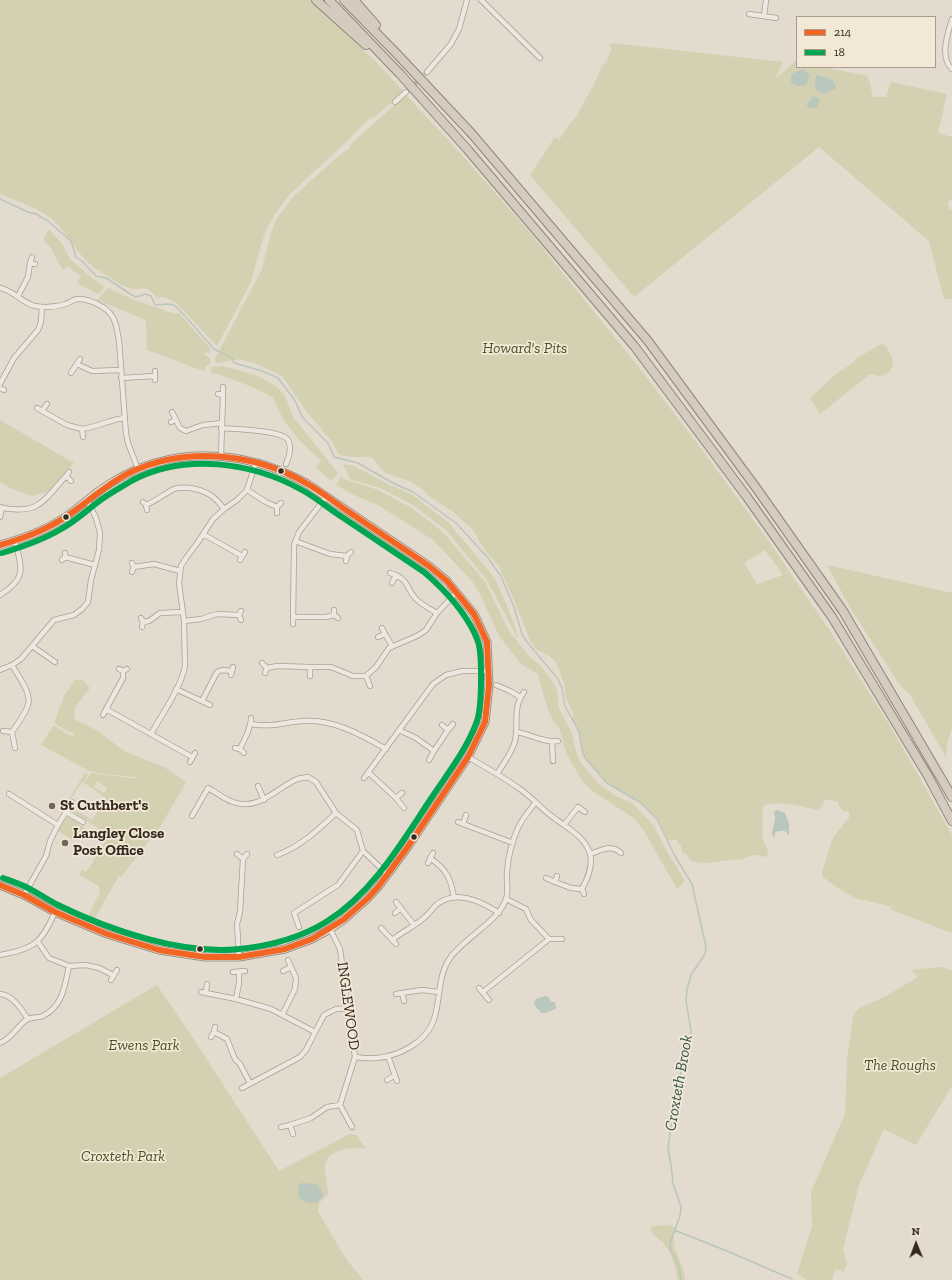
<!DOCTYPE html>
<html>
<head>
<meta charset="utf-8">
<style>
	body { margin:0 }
	#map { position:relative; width:952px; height:1280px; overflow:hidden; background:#e3dbce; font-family:"Zilla Slab",serif }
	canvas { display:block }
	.legend { position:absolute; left:796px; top:16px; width:140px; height:52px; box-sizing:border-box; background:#f3e8d5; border:1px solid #a79c8d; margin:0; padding:5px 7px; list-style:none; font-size:12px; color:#362920 }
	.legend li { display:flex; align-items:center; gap:8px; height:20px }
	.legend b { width:20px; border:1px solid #a79c8d }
	.north { position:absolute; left:896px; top:1224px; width:40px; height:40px; -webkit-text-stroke:3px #f3e8d5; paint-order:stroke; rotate:359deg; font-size:11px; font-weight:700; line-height:16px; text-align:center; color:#362920 }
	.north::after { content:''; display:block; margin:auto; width:14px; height:18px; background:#362920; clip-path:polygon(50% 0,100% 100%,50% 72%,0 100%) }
</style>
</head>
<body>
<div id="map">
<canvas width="952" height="1280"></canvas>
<ul class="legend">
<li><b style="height:5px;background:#f26522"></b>214</li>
<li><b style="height:5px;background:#00a651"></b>18</li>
</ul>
<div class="north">N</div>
</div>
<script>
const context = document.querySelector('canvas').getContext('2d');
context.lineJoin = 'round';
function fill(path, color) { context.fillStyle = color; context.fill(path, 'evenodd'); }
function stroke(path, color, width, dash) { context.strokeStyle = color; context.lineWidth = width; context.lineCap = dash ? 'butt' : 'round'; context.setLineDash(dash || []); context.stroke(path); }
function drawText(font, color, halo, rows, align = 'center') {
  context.font = font + ' "Zilla Slab",serif'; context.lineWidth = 3.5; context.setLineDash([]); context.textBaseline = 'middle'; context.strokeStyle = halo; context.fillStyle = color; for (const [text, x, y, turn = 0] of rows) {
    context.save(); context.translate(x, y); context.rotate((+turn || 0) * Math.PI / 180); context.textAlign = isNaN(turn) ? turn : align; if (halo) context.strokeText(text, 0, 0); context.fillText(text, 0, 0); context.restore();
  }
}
fill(new Path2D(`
	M0 0H311L376 62 404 92 373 118 371 117 346 142 290 194 275 214 265 232 250 284 217 346 175 302 163 297 157 298C145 282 144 292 130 288 121 286 103 273 95 268 80 258 71 239 59 226 44 209 20 203 0 194Z
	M612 43 783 62 775 79 797 60V67H822L868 76 873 97H886L891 82 947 94 938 133 952 137V198L948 203 949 209H952V299H944L929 241 819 147 634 297 530 175 555 137 559 140 571 122 578 115V113C587 98 595 82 602 67 603 65 605 63 606 62 608 58 609 54 612 50L610 46ZM804 70V85H794L793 73ZM818 75 834 81 836 84 815 87ZM812 96 819 101 817 108 806 104Z
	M406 95 461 154 528 230 641 370 703 451 770 543 832 634 892 729 952 835V933L889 909 893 907 855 898 835 886 823 877 822 873 831 842 838 831 849 818V812C842 812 840 809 838 802L824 799 823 806 817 810C804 807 774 799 763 806L762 837 768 851 767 857C762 857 756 854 752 855 749 856 746 858 743 859 739 860 735 859 730 860 714 862 706 866 690 860L687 855 682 852 681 846 676 840H667L657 819 641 803 607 783 585 758 582 750 579 732 571 718 574 716 566 698 564 683 556 662 549 656 537 650 530 641 516 605 499 566 486 552 473 530 452 511 430 497 421 488 409 481 385 473 371 457H351L339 455 332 442 307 412 282 376 257 364 239 359 216 363 215 359 218 353 262 269 271 233 277 218 294 196 340 155 349 149 351 144ZM765 550 783 575 757 584 744 563Z
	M49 229 63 245 70 259 93 279 105 287 98 294 77 283 81 276 67 266 64 270 61 267 51 248 43 240Z
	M108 288C124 296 141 303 159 308 166 311 172 314 180 314L210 348 209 353 205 352 204 355 210 358V363L204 368 206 372 147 350 146 320 97 300Z
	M881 344 885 345C893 357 900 370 880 376L870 374 820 414 810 398 835 375 855 361 857 358Z
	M222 366 256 375 276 386 285 396 293 417 338 473 331 481 316 467 321 461 300 441 284 421 273 398 255 388 218 374 210 373 212 367Z
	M0 420 74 463 51 491 32 496 10 488 0 482Z
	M343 464 354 466 388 484 411 494 448 522 494 577 508 608 518 636 517 637 487 580 447 531 413 505 380 488 350 479Z
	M341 476 344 479 378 490 412 508 444 533 485 582 509 631 517 641 528 655 542 667 554 684 557 691 559 709 571 731 577 755 581 763 598 783 614 795 633 804 653 825 668 853 685 881 677 889 644 831 635 819 594 792 583 782 567 755 559 727C548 720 542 687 538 674L521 664 499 636 480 594 472 581 433 540 378 505 354 495 336 485Z
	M827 565 952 593V729L948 739 946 757 910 695 899 684 849 606Z
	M75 680H83L90 688 75 707 74 719 98 731 124 751 164 767 186 782 160 827 121 877 119 876 92 923 87 918 100 893 99 886 79 875 82 870 85 872 89 868 109 835 74 813 76 810 92 820 106 798 84 783 91 773 138 779 136 777 103 774 89 771 41 745 54 725 67 734 74 736V733L67 731 54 723 64 696ZM97 781 107 788 104 793 94 787Z
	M85 773 88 774 83 783 82 782 70 800 69 799Z
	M68 817 80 822 79 824 84 827 75 841 58 831 66 818Z
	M940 967 952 970V1086L916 1145 884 1129 859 1185 843 1249 847 1264 844 1272 836 1269 832 1280H807L797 1274 812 1226 811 1192 845 1114 847 1060 853 1016 858 1009 886 996 918 977 911 970Z
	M157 985 195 1041 279 1171 350 1134 356 1135 366 1149C349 1147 323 1148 325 1172 326 1180 328 1187 328 1195 321 1200 318 1203 318 1212L347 1260 363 1280H0V1078Z
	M668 1225 677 1228C676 1231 674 1234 674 1237 672 1251 685 1265 685 1280H677C677 1269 672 1253 664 1244 659 1238 652 1236 650 1228L652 1226Z`), '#d3d1b1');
fill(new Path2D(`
	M801 70H805L810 76 806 85 799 86 791 83V76L793 73Z
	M816 75C824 77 837 78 836 88L825 94 818 91 815 87Z
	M812 96 816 97 820 100 817 108H811L806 105Z
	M777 810 785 813 789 824V835H788L785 831H778L775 833V836L773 837 772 833 775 819 774 812Z
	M546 996 549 998 551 1002H555L556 1009 545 1013H541L534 1004 535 1000 538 998Z
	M302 1183 316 1184 322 1191 323 1196 316 1203C309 1203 303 1202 298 1197 299 1193 297 1188 299 1184Z`), '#b9c7bd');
stroke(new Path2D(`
	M0 199 28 212 36 214 48 221 71 241 76 257 82 261 96 276 106 278 135 297 146 294 151 296 155 305 168 304 174 305 185 316 214 349 232 358 234 363 262 371 278 378 294 399 303 418 328 443 334 457 358 463 391 482 413 492 456 523 488 558 501 576 514 607 522 634 527 642 558 679 562 688 565 706 579 732 582 750 585 758 607 783 641 803 657 819 675 856 692 884 706 947 705 954 691 975 687 989 686 1001 691 1031 690 1041 682 1061 676 1113 671 1126 668 1149 671 1165 673 1183 681 1207 680 1216 671 1240 670 1248 679 1267 681 1280
	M674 1230 727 1251 792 1279`), '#b9c7bd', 1.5);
stroke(new Path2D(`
	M410 88 427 72`), '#c0b7ab', 4.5, [4.5, 2]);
const street = new Path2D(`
	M481 0 540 58
	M749 14 776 18
	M764 16 766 0
	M952 19C948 33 939 57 952 69
	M427 72 451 44 459 29 467 0
	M395 102 406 92
	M32 257 30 263 35 264
	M0 288C13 290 22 303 35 306 45 308 56 307 66 304 70 302 73 300 77 299 88 298 107 307 112 316 117 323 117 332 119 340L126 434 128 443 138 469
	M18 296 28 277 30 263
	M77 364 92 371 121 370
	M155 371V380
	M71 373 80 359
	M121 378 155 376
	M0 384 14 358 38 330 41 322 42 307
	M0 388 4 390
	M218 394 223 395V387
	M37 408 42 411 47 404
	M42 411 67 425 82 429
	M176 420 180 428 186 431 203 425 222 423
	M171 422 176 420 172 412
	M221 428C233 429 282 430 288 440 292 447 289 457 286 464
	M83 437 82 429C97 427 109 420 124 418
	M221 456 223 395
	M69 472 66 476 71 481
	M247 490 266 502 277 507
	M143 502 146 505 147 510
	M146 505C156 501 164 494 174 489 179 487 184 488 190 488 205 490 215 496 224 509
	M2 508C40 514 42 502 66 476
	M277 513V507L281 503
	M0 517 2 508 1 507
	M203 534 242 556
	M295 541 330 554 347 556
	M65 557 95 565
	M62 560 65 557V553
	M240 560 245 552
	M346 561 347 556 351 552
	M132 563 134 567 132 572
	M134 567 154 564 180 571
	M390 573 396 575 392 583
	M396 575C409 581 407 590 416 599 422 605 430 609 437 613
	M0 595C27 578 22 569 15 541
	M334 610V615L338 618
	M293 617H326L334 615
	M141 618 143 622 142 627
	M241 620 239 615 241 611
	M184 621 201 619 217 614 239 615
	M143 622 149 621 160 613 183 612
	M293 624 294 545 299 532 326 497
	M385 634 392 646
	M378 637 385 634 382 628
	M32 646 55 662
	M262 663 267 668 265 673
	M12 665C18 676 32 693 28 705 25 715 17 724 12 732L15 748
	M310 667H331L353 676H366L376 667 389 648 417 636 426 630 437 613 457 592
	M267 668 277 666 310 667V676
	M119 669 123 671 127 669
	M0 670 12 665 21 659 54 620 74 615 82 609 88 602 91 580 99 550 100 533 96 518 87 500
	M231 675 233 667
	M366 676 370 686
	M496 685 510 691 520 697
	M176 689 210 705
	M202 701 217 672 222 670 231 671
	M106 709 192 757
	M103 715 123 678V671
	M251 724C270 728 285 722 303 721 333 719 360 734 386 749
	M442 725 448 730 453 724
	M399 730 416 738 434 751 448 730
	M3 731 12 732
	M516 732C531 734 543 743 558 741
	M151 734C162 714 181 688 185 666L184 621 179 583 181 566 186 558 198 542 213 519 224 509 237 500 247 490 256 462
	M552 742 553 761
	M235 748 240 749 244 753
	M240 749C244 739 251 730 251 718
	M468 757C485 767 503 777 520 789 533 798 543 811 557 820 570 830 585 837 590 854 593 865 587 880 582 889
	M429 760 434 751
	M190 762 195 753
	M368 772 396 798 404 808
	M497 774C503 764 512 753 515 741 519 723 512 709 524 692
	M364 778 433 684 446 675 462 671H487
	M258 786 264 800
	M9 794 58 825 50 841 46 856 24 895
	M396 798 402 793
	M66 812 83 822
	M192 816 208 788C216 792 224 799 233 802 257 811 275 790 295 780 299 778 304 778 308 777L316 782 336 813 357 830 363 851 387 874
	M458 822 513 843
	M463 824 466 815
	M58 825 72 802
	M564 825 578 807 585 812
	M237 854 243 859
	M590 854C602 850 611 844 621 853
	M277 855C300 847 318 830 336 813
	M430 858C447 870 450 877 454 897
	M428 863 433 853
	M546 878 555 882 557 876
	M555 882 571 888 582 889 584 894
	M506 899 526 909 531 920 549 939H562
	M396 902 414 925
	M395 913 401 908
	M299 927 294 913 338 885 363 851
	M381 928 396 944
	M330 929 340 949 355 1057 340 1105 352 1127
	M392 940C402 932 415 926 425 917 429 914 432 909 436 905 455 889 481 901 499 913
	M38 942 49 958 69 966 86 965 99 968 113 975
	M0 955C34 949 42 943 55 912
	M239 957 237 924 240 912 243 859 247 854
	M283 971 291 967
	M233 972 245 971
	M111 980 117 970
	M479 988 489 1000
	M201 992 236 999 271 1009 315 1032
	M206 992 207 984
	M483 992 549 939
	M402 993 422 990 439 992
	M0 994C13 995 21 1009 28 1019
	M396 994 402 993 404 1001
	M236 999 239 983V972
	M282 1015 295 989 296 978 288 960
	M214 1032 227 1039 235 1059 240 1064 250 1083
	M211 1037 214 1032 215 1027
	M0 1043C13 1038 18 1024 28 1019 32 1017 38 1018 43 1016 63 1006 65 985 69 966
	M388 1056 397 1081
	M355 1057C362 1058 369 1059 377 1058 399 1056 427 1042 434 1019 441 999 437 977 450 958 464 938 499 921 506 899 509 891 506 880 507 872 508 858 512 841 518 828 522 819 529 811 535 803
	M387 1080 394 1076
	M242 1088 300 1057 306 1050 324 1015 336 1009 349 1008
	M290 1125 311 1118 327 1107 340 1105
	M281 1127 290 1125 293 1134`);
const secondary = new Path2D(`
	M0 545C22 539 45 531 64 518 79 508 92 495 108 485 170 445 242 448 306 483L429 566 447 581 474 614 487 642 489 685 485 722 468 757 407 848 378 887 368 898 343 920 330 929 312 939 285 949 239 957H205L159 950 107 934 55 912 24 895 0 885`);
const highway = new Path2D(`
	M316 0 366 45
	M329 0 400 74 468 150 635 347 747 497 832 617 928 776 952 821
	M344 0 397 54 472 134 648 341 757 489 843 611 952 797
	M354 0 376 25`);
stroke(street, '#a8a097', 6);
stroke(secondary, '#989087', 9);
stroke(highway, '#8e867e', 10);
stroke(street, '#ece7df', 4.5);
stroke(secondary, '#ece7df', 7);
stroke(highway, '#d5cbbf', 8);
stroke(new Path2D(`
	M0 545C22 539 44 531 64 518 87 503 106 484 131 472 186 446 254 453 306 483 320 491 333 501 346 510 374 529 401 547 429 566L447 581 474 614 487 642 489 685 485 722 468 757 407 848 378 887 368 898 343 920 312 939 285 949 239 957H205L159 950 107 934 55 912 24 895 0 885`), '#f26522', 6);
stroke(new Path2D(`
	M2 553C22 547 43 540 61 529 76 521 88 509 102 499 112 492 123 486 133 480 185 453 252 462 302 490 315 497 328 508 342 517 369 535 397 554 424 572 445 590 463 609 475 634 476 637 478 641 479 645 482 660 482 707 477 721 467 749 448 773 432 797 402 842 373 893 326 922 300 938 269 946 239 949 182 955 109 930 58 905 48 900 38 893 28 888 20 884 11 881 3 878`), '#00a651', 6);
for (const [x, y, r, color] of [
	[281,471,3.5,"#362920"],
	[66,517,3.5,"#362920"],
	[52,806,4,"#73675d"],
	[414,837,3.5,"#362920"],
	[65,843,4,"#73675d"],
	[200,949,3.5,"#362920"]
]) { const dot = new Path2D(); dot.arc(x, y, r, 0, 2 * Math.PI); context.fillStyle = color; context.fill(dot); stroke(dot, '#f3e8d5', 1.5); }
drawText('italic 15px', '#4a5128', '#f3e8d5', [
	["Howard's Pits",525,349],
	["Ewens Park",144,1046],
	["The Roughs",900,1066],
	["Croxteth Park",123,1157]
]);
drawText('bold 15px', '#362920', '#f3e8d5', [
	["St Cuthbert's",60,806],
	["Langley Close",73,834],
	["Post Office",73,851]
], 'left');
drawText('15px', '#362920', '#f3e8d5', [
	["INGLEWOOD",348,1006,82]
]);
drawText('italic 16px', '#305550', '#f3e8d5', [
	["Croxteth Brook",679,1083,-80]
]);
</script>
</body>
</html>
